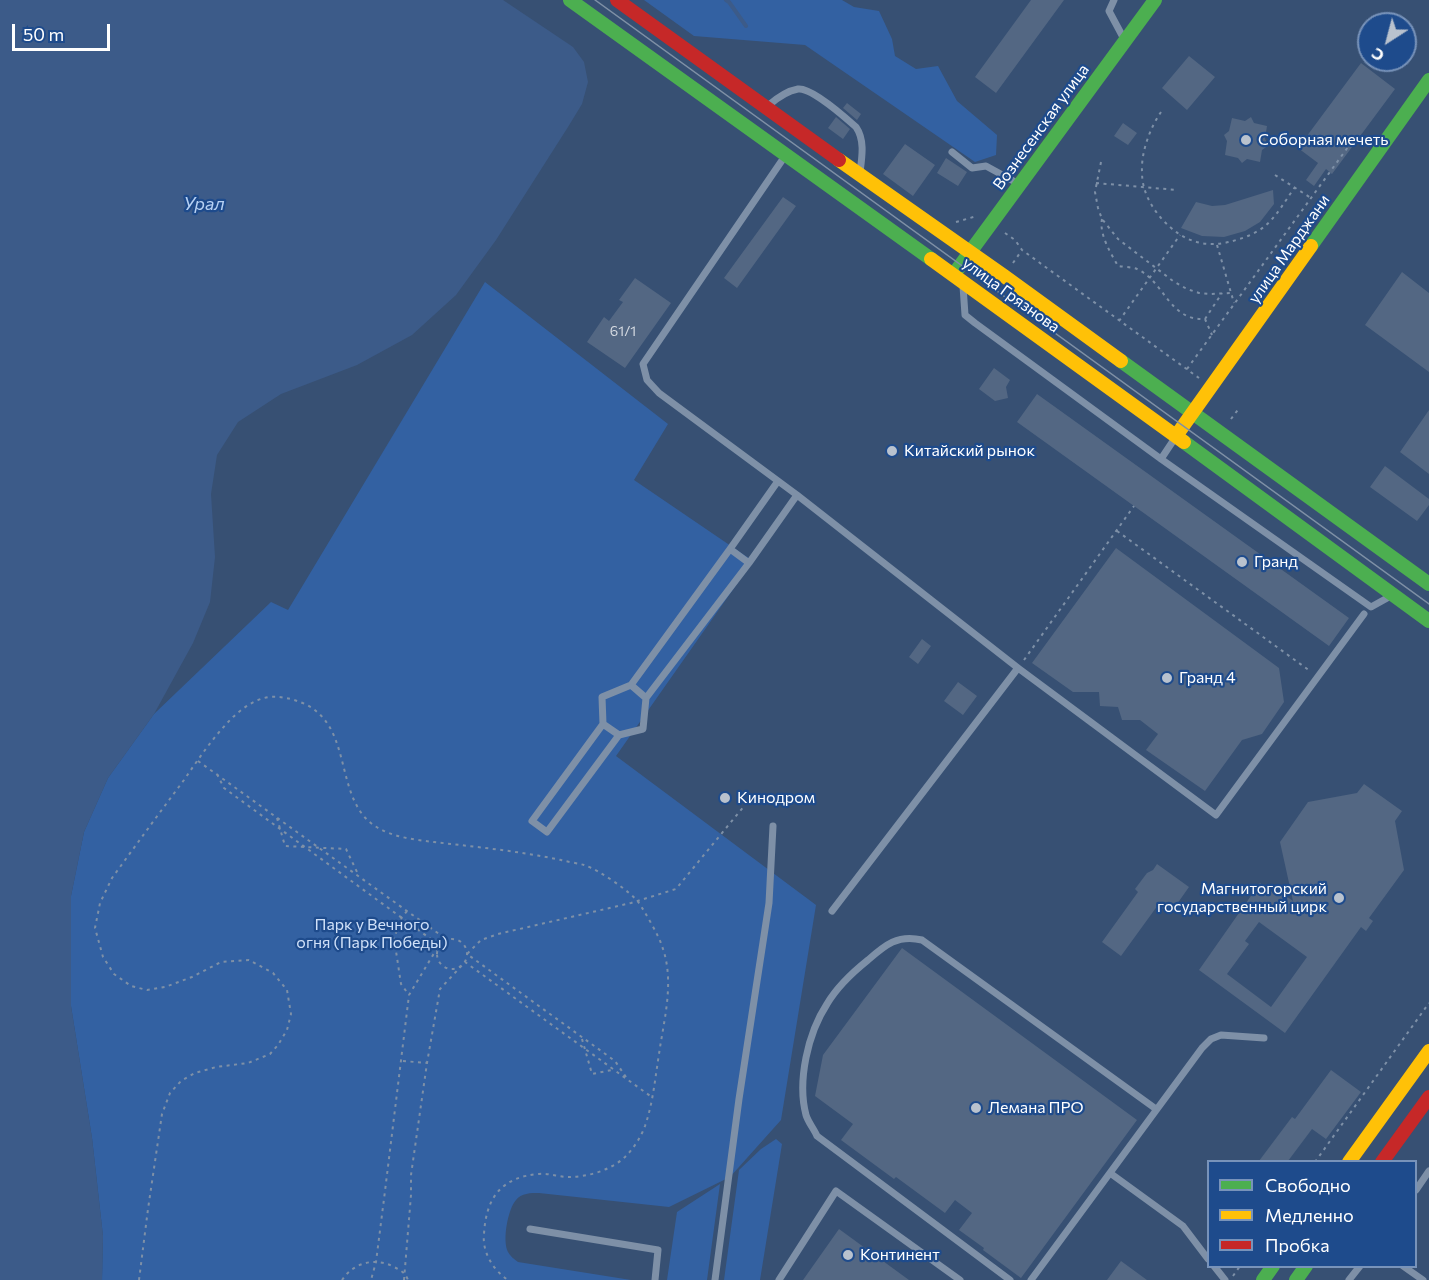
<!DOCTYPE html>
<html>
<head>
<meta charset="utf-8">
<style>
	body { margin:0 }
	#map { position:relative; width:1429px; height:1280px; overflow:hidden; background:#375073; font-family:Commissioner,sans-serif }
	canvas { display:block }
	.legend { position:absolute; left:1207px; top:1160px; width:210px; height:108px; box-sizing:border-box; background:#1e4b8c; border:2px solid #7893ba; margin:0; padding:8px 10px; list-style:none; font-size:18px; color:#fff }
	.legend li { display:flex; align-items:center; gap:12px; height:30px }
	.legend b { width:30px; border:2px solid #7893ba }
	.north { position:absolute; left:1357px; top:12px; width:60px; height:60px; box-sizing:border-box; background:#1e4b8c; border:2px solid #7893ba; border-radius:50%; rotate:216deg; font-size:16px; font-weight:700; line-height:24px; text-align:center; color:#fff }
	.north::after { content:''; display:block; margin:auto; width:21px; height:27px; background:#b9c2ce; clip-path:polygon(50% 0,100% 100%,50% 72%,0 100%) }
	.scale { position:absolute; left:12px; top:24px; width:98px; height:27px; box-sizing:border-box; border:3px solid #fff; border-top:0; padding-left:8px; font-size:18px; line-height:21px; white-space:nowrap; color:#fff; -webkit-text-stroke:4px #1e4b8c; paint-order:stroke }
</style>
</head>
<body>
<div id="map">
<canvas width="1429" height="1280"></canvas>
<ul class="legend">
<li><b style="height:8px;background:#4caf50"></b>Свободно</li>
<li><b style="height:8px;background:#ffc107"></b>Медленно</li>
<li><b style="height:8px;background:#c62828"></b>Пробка</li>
</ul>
<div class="north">С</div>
<div class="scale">50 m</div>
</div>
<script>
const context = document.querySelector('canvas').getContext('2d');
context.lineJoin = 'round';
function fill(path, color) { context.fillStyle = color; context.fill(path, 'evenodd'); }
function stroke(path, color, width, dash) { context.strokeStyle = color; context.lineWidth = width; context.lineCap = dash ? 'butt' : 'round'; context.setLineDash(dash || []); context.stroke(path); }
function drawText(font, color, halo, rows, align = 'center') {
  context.font = font + ' Commissioner,sans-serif'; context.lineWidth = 4.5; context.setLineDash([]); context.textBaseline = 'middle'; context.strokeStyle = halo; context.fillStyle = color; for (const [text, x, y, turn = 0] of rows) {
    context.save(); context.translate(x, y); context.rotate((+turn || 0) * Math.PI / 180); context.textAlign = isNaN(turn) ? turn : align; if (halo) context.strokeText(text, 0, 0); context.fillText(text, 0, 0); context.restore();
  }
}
fill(new Path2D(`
	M644 0H842L854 7 879 11 892 39 895 56 916 69 938 66 957 101 997 135 996 155 975 162 805 45 694 36Z
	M485 282 668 424 634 480 753 561 616 756 816 905 781 1120 730 1177 669 1207 539 1193C531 1193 521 1193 516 1200 508 1209 502 1240 508 1252 510 1256 514 1259 518 1262L631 1280H102L103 1236 92 1138 71 1006V896L84 832 108 778 154 714 271 602 288 610Z
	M776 1139 782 1144 760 1280H724L739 1170 761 1149Z
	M720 1184 707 1280H667L677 1212Z`), '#3361a2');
fill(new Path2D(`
	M0 0H503L573 47 584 62 588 82 582 104 568 127 496 240 456 295 412 335 357 365 281 394 238 422 217 455 211 494 215 557 210 602 193 643 154 714 108 778 84 832 71 896V1006L92 1138 103 1236 102 1280H0Z`), '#3c5b89');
stroke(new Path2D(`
	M726 0 729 2 746 26`), '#3c5b89', 4);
fill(new Path2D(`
	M1031 0H1064L996 93 975 77Z
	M1189 56 1215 77 1187 110 1162 88Z
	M1361 63 1395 89 1332 174 1326 169 1314 186 1306 180 1318 163 1298 148Z
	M847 103 861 114 857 120 843 108Z
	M836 117 850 129 843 139 828 128Z
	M1251 117 1254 123 1267 126 1265 139 1269 145 1262 150 1260 162 1247 159 1242 163 1238 158 1225 155 1227 141 1224 135 1229 131 1232 118 1245 121Z
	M1123 123 1137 133 1128 145 1114 136Z
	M905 144 935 165 913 196 883 174Z
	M946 158 967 172 958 186 937 173Z
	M1273 190 1274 204 1260 222 1245 231 1224 237 1202 236 1181 228 1196 202 1212 206 1225 205Z
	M783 197 796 206 737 288 724 278Z
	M1402 272 1429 293V372L1365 325Z
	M635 278 671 303 625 368 587 342 604 317 609 321 623 302 619 300Z
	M994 368 1010 380 1006 387 1008 398 995 401 979 389Z
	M1037 394 1349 618 1329 646 1017 422Z
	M1429 410V474L1400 452Z
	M1385 466 1429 499V505L1417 521 1370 487Z
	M1116 548 1279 668 1284 702 1262 734 1242 740 1205 791 1146 750 1158 734 1140 720H1122L1118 707 1100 706 1099 692H1073L1032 663Z
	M922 639 931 646 918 664 909 657Z
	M958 682 977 696 963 715 944 701Z
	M1364 784 1402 811 1395 821 1404 870 1369 918 1373 921 1366 931 1361 927 1285 1033 1199 970 1260 883 1276 895 1279 891 1293 901 1280 842 1308 802 1357 793ZM1259 922 1307 957 1271 1007 1227 974 1249 944 1245 941Z
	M1157 864 1189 887 1170 914 1158 905 1121 956 1102 942 1138 892 1135 889 1147 873 1153 870Z
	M902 948 1137 1120 1021 1278 983 1250 984 1248 959 1230 972 1213 955 1200 945 1213 896 1177 894 1179 841 1140 853 1124 815 1096 823 1055Z
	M1331 1070 1361 1092 1326 1139 1312 1129 1288 1161H1259L1292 1117 1295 1119Z
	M839 1229 909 1280H803Z
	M1121 1261 1147 1280H1107Z`), '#536783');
stroke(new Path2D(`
	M1161 112C1150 128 1141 152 1142 172 1142 190 1150 205 1161 218 1183 243 1208 250 1239 239 1247 237 1257 232 1264 227 1277 216 1285 201 1295 187
	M1101 162 1095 192 1098 208 1102 219 1118 239 1173 281 1187 289 1199 293 1211 294 1231 293
	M1275 175 1311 198
	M1096 183 1177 190
	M1102 219C1099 234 1110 252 1118 266 1124 267 1132 267 1137 269 1165 282 1169 321 1205 319L1222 293
	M956 222 977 216
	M1005 233 1015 240 1022 250 1199 378
	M1217 245 1234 303
	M1013 263 1022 250
	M1205 319 1212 335
	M1119 321 1180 235
	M1187 369 1356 136
	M1231 419 1240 407
	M1117 531 1310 671
	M1024 660 1134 506
	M198 761 446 939
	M217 774 224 788 439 945 409 995 385 1191 376 1262 371 1280
	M277 818 285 846 346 849 358 874
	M407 911 402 917 394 938 401 984 409 995
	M437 954a15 15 0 1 1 30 0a15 15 0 1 1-30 0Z
	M582 1039 592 1074 612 1070
	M403 1061 427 1063
	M626 1077 615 1061 467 954 481 940 498 934 631 903 676 889 745 805
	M1315 1162 1429 1003
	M1233 1276 1240 1266
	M139 1280 148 1209 162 1114 170 1093 181 1081 195 1073 216 1067 248 1063 270 1054 278 1045 287 1030 291 1014 287 990 273 973 249 960 221 962 192 977 165 987 147 990 131 986 114 974 103 957 95 928 100 903 112 878C136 845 160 812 184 780 199 758 214 736 233 717 243 708 255 699 269 697 282 696 293 699 305 704 348 725 337 780 362 814 379 836 409 839 434 842 476 847 519 851 561 860 568 862 577 863 584 865 599 870 630 891 639 903 645 912 659 936 662 946 675 981 664 1019 659 1054 655 1079 653 1103 645 1126 641 1137 634 1148 625 1157 611 1170 588 1177 569 1177 559 1177 549 1173 539 1174 501 1177 486 1198 484 1234 482 1252 493 1270 508 1280
	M342 1280C354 1262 376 1257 394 1267 402 1271 405 1273 408 1280
	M404 1280 411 1195V1175L427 1063 440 989 465 962 653 1098`), '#7e90a7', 2, [3, 4.5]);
stroke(new Path2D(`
	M1114 0 1109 11 1124 39
	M769 105C777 98 787 91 798 89 811 87 846 118 856 127 865 140 862 157 860 172
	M952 152 972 168 986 166 1017 183
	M785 156 643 364 647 380 659 393 797 495 1018 668
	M963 286 965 315 975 323 1161 459 1371 607 1389 597
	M1161 459 1175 438
	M778 481 730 549 631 685 602 697 603 724 532 821 547 832 619 735 643 729 646 698 749 563 797 495
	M730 549 749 563
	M631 685 646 698
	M603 724 619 735
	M832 911 1018 668 1216 815 1364 614
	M1110 1173 1183 1226 1208 1259
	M1416 1190 1429 1171
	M530 1229 658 1250 655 1280
	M1214 1266 1225 1280
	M1403 1266 1423 1280
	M715 1280 739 1099 769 903 773 826
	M779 1280 836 1191 960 1280
	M1010 1280 817 1136C814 1129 808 1122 806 1115 797 1081 808 1033 827 1004 837 987 853 972 868 960 885 945 898 934 922 940L1156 1109
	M1031 1280 1202 1048 1211 1039 1221 1035 1264 1038
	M1349 1280 1360 1266`), '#7e90a7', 7);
stroke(new Path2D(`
	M570 0 931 259
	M1311 246 1429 80
	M954 274 1155 0
	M1121 361 1429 584
	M1184 442 1429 621
	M1263 1280 1273 1266
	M1296 1280 1306 1266`), '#4caf50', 14);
stroke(new Path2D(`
	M839 160 1004 276 1121 361
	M931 259 1184 442
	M1176 436 1311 246
	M1349 1162 1429 1051`), '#ffc107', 14);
stroke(new Path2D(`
	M617 0 839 160
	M1382 1162 1429 1097`), '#c62828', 14);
stroke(new Path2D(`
	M595 0 1429 604`), '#7f90a6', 1.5);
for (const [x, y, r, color] of [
	[1246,140,6,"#b9c2ce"],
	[892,451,6,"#b9c2ce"],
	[1242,562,6,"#b9c2ce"],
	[1167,678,6,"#b9c2ce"],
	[725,798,6,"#b9c2ce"],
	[1339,898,6,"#b9c2ce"],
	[976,1108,6,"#b9c2ce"],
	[848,1255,6,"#b9c2ce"]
]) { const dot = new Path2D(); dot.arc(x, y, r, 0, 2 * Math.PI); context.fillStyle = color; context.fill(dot); stroke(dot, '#1e4b8c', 2); }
drawText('14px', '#d4d9e0', null, [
	["61/1",623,331]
]);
drawText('16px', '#fff', '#1e4b8c', [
	["Вознесенская улица",1041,127,-54],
	["улица Марджани",1289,249,-55],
	["улица Грязнова",1011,295,36]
]);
drawText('16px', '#fff', '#1e4b8c', [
	["Соборная мечеть",1258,140],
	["Китайский рынок",904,451],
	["Гранд",1254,562],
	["Гранд 4",1179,678],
	["Кинодром",737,798],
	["Магнитогорский",1327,889,"right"],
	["государственный цирк",1327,907,"right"],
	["Лемана ПРО",988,1108],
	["Континент",860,1255]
], 'left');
drawText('16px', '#d0e1f9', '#1e4b8c', [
	["Парк у Вечного",372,925],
	["огня (Парк Победы)",372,943]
]);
drawText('italic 18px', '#b7d1f3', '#1e4b8c', [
	["Урал",204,204]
]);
</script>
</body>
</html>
